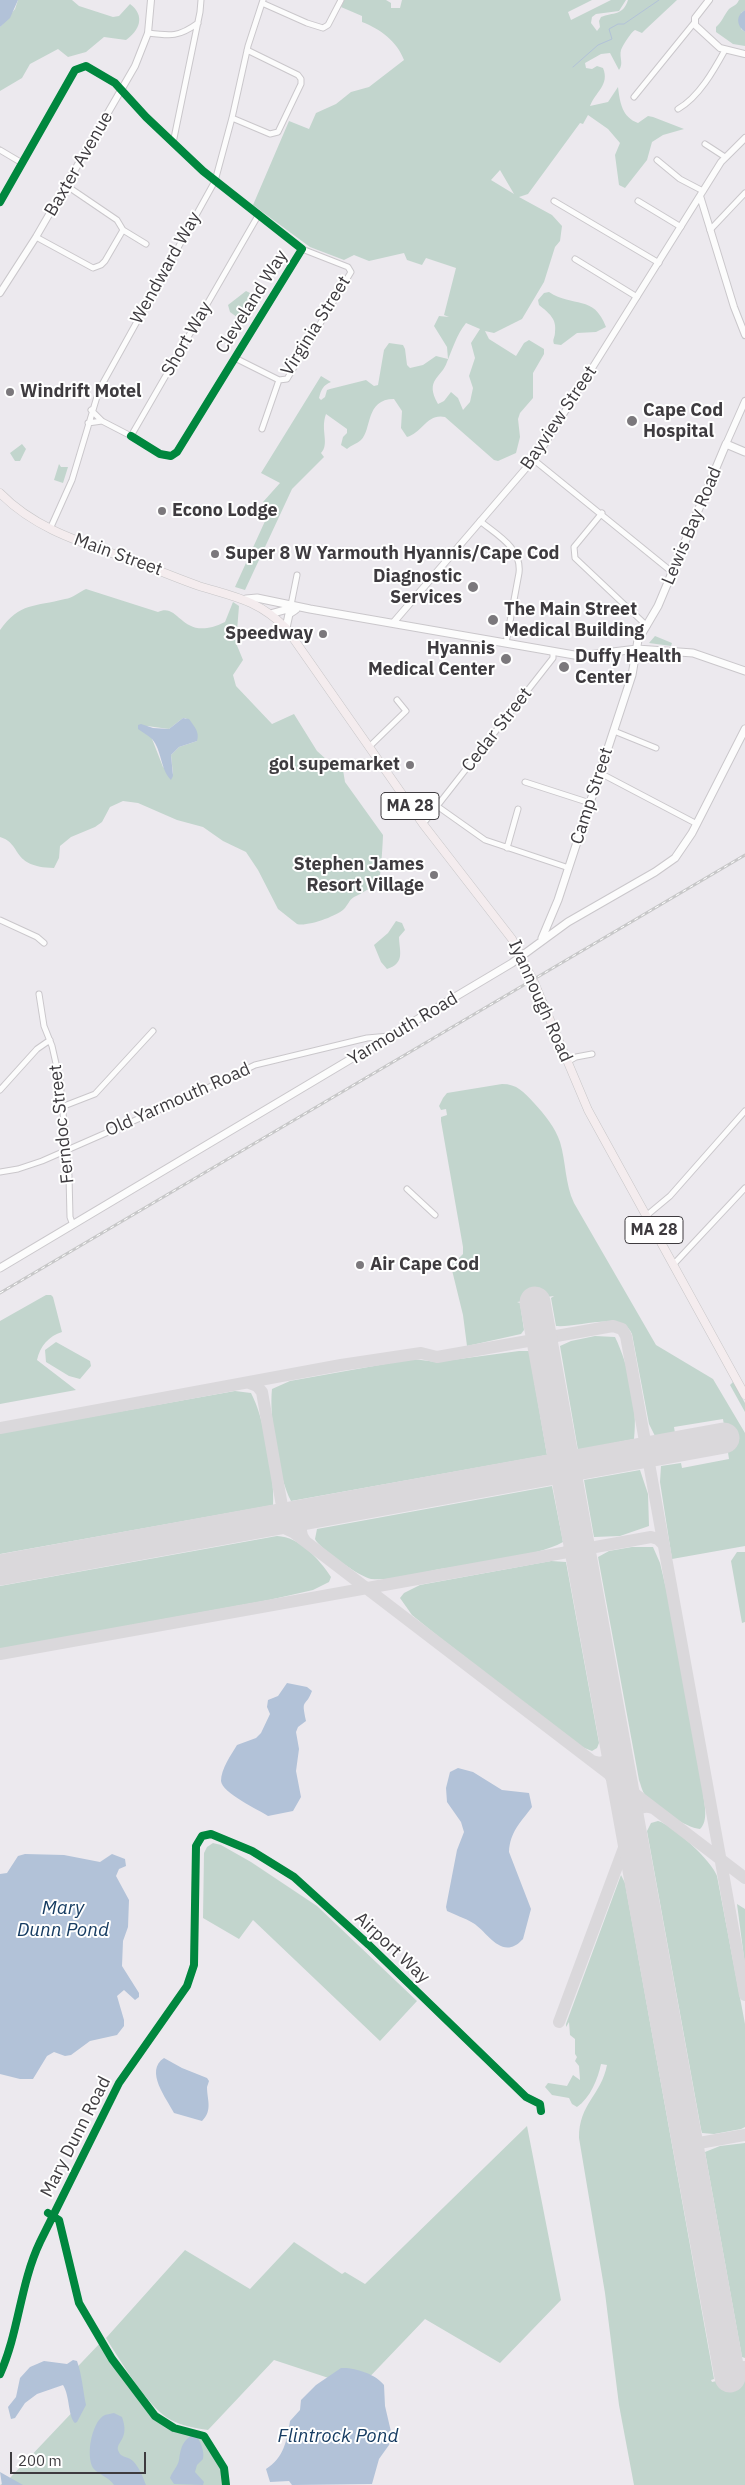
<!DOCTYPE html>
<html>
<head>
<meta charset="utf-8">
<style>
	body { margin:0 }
	#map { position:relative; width:745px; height:2485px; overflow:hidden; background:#ece9ee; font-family:"IBM Plex Sans",sans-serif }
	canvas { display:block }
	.scale { position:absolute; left:10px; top:2452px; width:136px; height:22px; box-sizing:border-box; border:2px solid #3e3b3f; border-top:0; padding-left:6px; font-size:15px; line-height:18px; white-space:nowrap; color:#3e3b3f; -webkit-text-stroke:4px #fff; paint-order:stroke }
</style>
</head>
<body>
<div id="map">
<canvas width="745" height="2485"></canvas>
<div class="scale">200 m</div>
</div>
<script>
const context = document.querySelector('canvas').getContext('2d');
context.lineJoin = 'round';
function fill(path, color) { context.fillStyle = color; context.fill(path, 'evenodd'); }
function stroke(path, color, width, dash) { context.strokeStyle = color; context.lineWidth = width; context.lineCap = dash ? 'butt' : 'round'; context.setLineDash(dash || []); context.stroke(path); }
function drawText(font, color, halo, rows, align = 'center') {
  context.font = font + ' "IBM Plex Sans",sans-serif'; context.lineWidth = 4; context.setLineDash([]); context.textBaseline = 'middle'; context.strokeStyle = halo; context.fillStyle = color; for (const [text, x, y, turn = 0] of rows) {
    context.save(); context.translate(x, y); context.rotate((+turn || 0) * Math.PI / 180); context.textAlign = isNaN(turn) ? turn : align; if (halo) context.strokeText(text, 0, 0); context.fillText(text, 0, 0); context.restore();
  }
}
fill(new Path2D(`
	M18 0H72L79 6 113 17 119 16 130 4C146 16 139 31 126 40L104 37 86 52 68 57 58 49 30 64 22 78 0 91V27L15 9Z
	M344 0H386L391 3V8H400L402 0H592L568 12 571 20 611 0H626L619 11 596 14 592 17 591 23 597 31 600 27 599 21 601 17C613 12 623 16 628 0H677L646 29 642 33 635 30C631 32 623 45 621 50 619 58 624 63 619 70L610 53 601 54 585 63 586 68 592 69 597 66 603 68C610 85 595 92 590 106L608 102 618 87C620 103 622 117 638 123L648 116 653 117 684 129 663 135 652 142 647 160 625 188 619 185 615 155 620 143 608 129 588 115 583 124 580 123 528 194 519 197 552 215 562 226 560 241 555 247 544 282 522 319 494 333 485 331 489 339 516 356 524 343 529 340 544 349V354L533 373V398L520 413 518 419 520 437 516 453 498 461 494 460 445 417C427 413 422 433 407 437L401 428 402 411 394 399C365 399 372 430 361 440 357 444 351 445 347 449L341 445 343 437 347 433V429L326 414C320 430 330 444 321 453L324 457 292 489 245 590 235 587 271 508 263 502 280 483 261 473 321 376 331 382C323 385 321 390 319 398L321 400 325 397 327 390 330 389 366 380 374 386 378 385 384 350 389 343 403 345 405 349 407 365 410 368 423 365 436 356 448 359 447 347 434 326 439 316 449 317 444 315 456 268 426 258 422 265 407 260 404 253 369 261 354 255 344 260 310 247 253 205 289 121 309 129 316 113 336 104 351 92 369 87 404 60C397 41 380 29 362 22V16L341 7ZM500 170 514 194 491 180ZM466 323 480 329 471 343 475 358 469 376 473 388 470 402 463 410 458 398 451 392 444 401 438 404C424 379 442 378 447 362 453 348 456 336 466 323Z
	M739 0H745V10L741 13V29L745 32V46L733 44 716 32V27C722 22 724 15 729 9 734 5 736 6 739 0Z
	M246 291 252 294 256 302 252 311 241 320 230 312 228 305Z
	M549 292C573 308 594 294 606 327L596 332 577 333 561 345 554 344C552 339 555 338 555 332 557 319 549 313 539 305L538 300 544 293Z
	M22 444 26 449 20 461H15L10 453Z
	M59 464 61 467H68L63 483 54 480Z
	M86 589 158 612C180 601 181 644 225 622L233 602 239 606 236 643 243 660 233 675 236 686 272 724 294 714 317 751 327 760 343 770 345 782 383 835C383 838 381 877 379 880 373 887 362 893 354 897 349 900 348 905 344 909 337 916 307 927 297 924L278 909 258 870 246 852 223 841 203 827 177 820 138 803 123 801 110 807 102 822 95 827 71 837 60 846 59 858 54 868C10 867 23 844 0 837V630C20 602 35 607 65 599 73 598 79 592 86 589ZM183 718H186L197 741 179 747 171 755 173 774 163 767 147 726 169 729Z
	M655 636 672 643 671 646 649 643Z
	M396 921 402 923 405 930 399 937C399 950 406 963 387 969L381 962 374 945 388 933Z
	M502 1084C517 1084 524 1092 534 1103 545 1115 555 1127 560 1142 566 1162 565 1184 574 1203L656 1345 713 1379 745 1433V1546L672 1559 660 1482 661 1466 681 1463 682 1468 729 1459 727 1446 732 1444 730 1432H725L723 1419 674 1427 675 1433 655 1436 649 1424 632 1334C623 1310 577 1328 556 1326L551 1298 554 1296 546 1297V1300L525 1304V1301L517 1302 520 1303 524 1330 521 1334 467 1346 463 1315 451 1266 463 1254V1247L441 1121V1117L447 1115 446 1109 441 1110 439 1106 443 1098 447 1093Z
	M46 1295H51L53 1297 62 1332C49 1336 40 1346 37 1360L76 1390 0 1404V1321Z
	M595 1336 615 1337C629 1366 638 1407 634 1439L578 1450 560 1346 571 1341Z
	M56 1342 90 1361 91 1366 80 1379 69 1376 46 1362 45 1350Z
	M519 1351H529L547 1455 291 1501C278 1476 269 1416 272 1389L290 1381 413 1359 437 1362Z
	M733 1382 745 1403V1412L730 1385Z
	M235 1391 251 1393C264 1417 275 1477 273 1505L0 1554V1433Z
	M640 1470 648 1494 649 1526 620 1536 594 1537 584 1480Z
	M552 1486 563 1542C534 1558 469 1564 435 1570 415 1574 391 1581 371 1579 360 1577 319 1548 315 1539L317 1529Z
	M277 1536C300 1537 319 1559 331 1577L329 1582 313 1590 269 1600 0 1649V1586Z
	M632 1547H653L660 1563 669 1601 703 1792C704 1803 709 1821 700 1829 686 1828 654 1806 645 1795 642 1791 641 1785 639 1780L598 1557 609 1551Z
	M737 1552H745V1622L742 1623 731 1561Z
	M551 1561 566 1562 599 1743 597 1748 592 1751 582 1747 439 1637 412 1615 400 1598 404 1593 420 1585Z
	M658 1821C673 1825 712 1861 717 1876L745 2024V2127L741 2129 714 2134 702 2133 701 2129 647 1831 651 1823Z
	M213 1843 221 1845 251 1862 317 1906 417 2001 380 2041 253 1920 239 1939 203 1918 204 1853 207 1847Z
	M621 1875 625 1883 714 2379 711 2380 712 2382 745 2375V2485H634L619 2405 605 2293 579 2138C579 2103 601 2096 607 2065L601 2064C598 2079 590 2098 577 2107L572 2104 569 2098 552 2095 545 2087 548 2083 567 2086 573 2075 580 2080 579 2066 575 2061 577 2057 575 2054V2039L570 2035 569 2022 566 2027V2024Z
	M737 1904 745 1909V1965Z
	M527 2126 561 2300 500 2363 425 2319 359 2388 274 2360 208 2430C195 2428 182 2426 171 2420 149 2409 120 2360 106 2338L185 2250 250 2289 294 2242 342 2274 345 2272 365 2284Z
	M745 2143V2358L742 2357 705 2152 720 2146Z
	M102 2341 155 2414C170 2427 185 2427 202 2434 217 2440 227 2470 227 2485H0L8 2480 82 2402 63 2382Z`), '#c2d5cd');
fill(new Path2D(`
	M0 0H18L10 18 0 27Z
	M745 10V32C737 26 735 16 745 10Z
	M183 718 189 719C194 726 200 732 197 741L179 747 171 755 173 776 171 780C160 769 162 750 152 739 148 735 142 732 138 729V725L141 724 153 728 169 729Z
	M287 1683 307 1687 312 1691C305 1709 301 1697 306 1721L298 1727 296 1732 299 1749 296 1771 301 1797 293 1811 268 1816C259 1810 222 1793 221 1781 221 1769 231 1755 237 1745L256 1738 261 1733 270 1714 267 1707 268 1700 278 1696Z
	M458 1768 473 1772 502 1790 529 1793 532 1807C520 1823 510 1832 509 1852L531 1909 523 1939C502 1962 488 1932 473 1923 465 1918 455 1915 447 1911L446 1907 457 1850 464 1832 461 1822 447 1802 446 1788 450 1772Z
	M25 1854 64 1855 100 1862 112 1854 125 1859 126 1866 119 1869 116 1876 129 1900 128 1927 123 1941 122 1966 139 1993V1997L135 2000 124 1990 117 1996 124 2020V2026L117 2035 90 2041 71 2055 65 2056 54 2052 47 2056 33 2079H20L0 2074V1874L7 1873 18 1856Z
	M164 2058 182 2068 207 2078 209 2081 207 2087C207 2100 213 2110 202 2121L174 2113C167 2099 144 2071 164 2058Z
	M73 2360 77 2361C82 2375 83 2391 86 2405L77 2422 75 2423C68 2417 70 2396 63 2385L37 2394 25 2403 15 2418 11 2419 8 2407 16 2397 20 2378 30 2367 44 2361 67 2364Z
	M341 2368C354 2367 376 2374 384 2385L385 2406 392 2436 389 2445 379 2459 372 2484 292 2485 289 2481 270 2482 266 2469C284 2458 287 2440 290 2421L300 2410 301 2400 316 2385Z
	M114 2413 122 2417C130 2439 116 2442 118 2450 120 2458 128 2456 133 2461 139 2467 143 2477 146 2485H114C109 2477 99 2475 93 2468 86 2456 91 2425 103 2416 106 2414 111 2414 114 2413Z
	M193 2434C200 2437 205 2452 203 2459L197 2465 195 2472 204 2482 203 2485 174 2484 170 2478C172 2472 178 2466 179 2460 181 2447 182 2442 193 2434Z
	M0 2472 23 2485H2Z`), '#b2c2d8');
stroke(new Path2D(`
	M573 67 598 45 612 39 609 29 618 24H624L659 0`), '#b2c2d8', 1);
stroke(new Path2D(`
	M249 1383 257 1386 262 1392 282 1506 280 1515 270 1521
	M0 1428 341 1365 421 1353 437 1357 613 1326 622 1329 626 1336 745 1995
	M634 1456 644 1458 649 1464
	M282 1506 289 1514 297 1516
	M259 1523 280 1526 293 1532 609 1774 625 1796
	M306 1542C296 1531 302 1520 313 1513
	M566 1552 576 1546 578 1536
	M583 1562 586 1552 592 1548
	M0 1654 651 1537 658 1539 664 1545
	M592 1761 600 1763 608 1760 616 1746
	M620 1771 627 1785 635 1794 745 1878
	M630 1825C633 1813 639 1803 653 1808
	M559 2022 631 1829
	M685 2132 690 2140 699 2143
	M690 2158 693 2148 699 2143 745 2135
	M729 2370 745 2367`), '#dad8db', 12);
stroke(new Path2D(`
	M535 1302 730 2377
	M0 1570 724 1438`), '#dad8db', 31);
const minor = new Path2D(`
	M262 3 307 23 323 28 328 25 341 0
	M148 33C171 36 179 37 198 23
	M634 97 694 23
	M678 109C699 97 714 70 725 50
	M232 118 270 134 278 132 301 84V79L298 75 247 50
	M173 143 200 12 201 0
	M705 144 725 157
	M0 150 22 163
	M657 160 680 179 703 191
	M67 186 117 220 123 230 146 244
	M554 201 659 263
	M638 201 681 227
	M0 202 75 70 86 66 115 83 146 117 203 171 302 249 177 452 171 456 160 454 131 436
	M710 230 745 193
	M36 237 93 268 101 265 105 261 123 230
	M575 259 637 297
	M235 358 279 380 287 379 351 272 348 267 302 249
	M91 410 102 421 131 436 259 214
	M88 423 102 421
	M262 429 279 380
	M534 460 672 572
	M602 513 574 547 575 558 647 626
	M480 521C497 535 522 548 519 573L506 643
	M50 529 72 480 99 390 215 181 232 118 248 46 263 0
	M291 605 297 575
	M614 731 656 748
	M369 747 406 711 397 700
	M600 773 697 824
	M525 782 590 803
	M437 806 485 840 569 868
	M423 824 553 658V652
	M507 848 518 809
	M0 920 37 937 44 943
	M39 994 44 1026 52 1046 60 1081 69 1176 70 1217 73 1225
	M567 1062 576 1057 592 1054
	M0 1090 37 1049 50 1040
	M64 1106 95 1094 153 1031
	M0 1172 18 1169 42 1161 195 1094 255 1065 367 1038 389 1036
	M407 1189 435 1215
	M646 1216 670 1196 745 1111
	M673 1265 745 1188
	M0 2374C19 2332 20 2284 40 2242L119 2083 187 1986 194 1965 196 1846 202 1836 211 1834 252 1851 294 1877 369 1945 526 2097 540 2104 541 2111`);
const tertiary = new Path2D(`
	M709 0 695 18V25L720 48 745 54
	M700 196 734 307 745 335
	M0 293 36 237 135 66 148 33 151 0
	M726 444 745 401
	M393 623 539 453 721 162 745 138`);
const secondary = new Path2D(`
	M246 599 257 598 310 609 580 656 637 649 693 653 745 671
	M270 614 288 609H296
	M286 628 289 614 295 610
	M542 938 558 900 632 675 638 640 658 606 726 444 745 452
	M0 1268 512 963 568 922 655 872 675 858 692 833 745 729`);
const primary = new Path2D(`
	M0 493C36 530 84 543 131 560 153 568 176 578 199 586 235 597 258 600 286 628L423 824 512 939 534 982 588 1110 745 1395`);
stroke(minor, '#cac7cb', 7);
stroke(tertiary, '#cac7cb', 8);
stroke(secondary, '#cac7cb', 9);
stroke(primary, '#c6c5c7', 9);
stroke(minor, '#fcfcfc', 5);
stroke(tertiary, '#fcfcfc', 6);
stroke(secondary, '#fcfcfc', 7);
stroke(primary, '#f4ecee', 8);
const rail = new Path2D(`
	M0 1293 745 855`);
stroke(rail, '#c7c7c8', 3);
stroke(rail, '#fff', 1, [4]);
stroke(new Path2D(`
	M0 202 75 70 86 66 115 83 146 117 203 171 302 249 177 452 171 456 160 454 131 436
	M48 2213 59 2220 79 2303 112 2359 155 2416 174 2428 204 2436 224 2468 226 2485
	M0 2374C19 2332 20 2284 40 2242L119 2083 187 1986 194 1965 196 1846 202 1836 211 1834 252 1851 294 1877 369 1945 526 2097 540 2104 541 2111`), '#00873e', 8);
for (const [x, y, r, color] of [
	[10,392,5,"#7b787c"],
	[632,421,6,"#7b787c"],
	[162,511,5,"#7b787c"],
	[215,554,5,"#7b787c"],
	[473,587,6,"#7b787c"],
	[493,620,6,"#7b787c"],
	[323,634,5,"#7b787c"],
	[506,659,6,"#7b787c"],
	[564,667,6,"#7b787c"],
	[410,765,5,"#7b787c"],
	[434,875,5,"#7b787c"],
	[360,1265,5,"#7b787c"]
]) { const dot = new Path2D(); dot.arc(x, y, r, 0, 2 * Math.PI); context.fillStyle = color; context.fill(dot); stroke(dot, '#fff', 2); }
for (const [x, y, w] of [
	[410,806,58],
	[654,1230,58]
]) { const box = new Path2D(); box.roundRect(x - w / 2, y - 13.5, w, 27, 4); context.fillStyle = '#fff'; context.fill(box); stroke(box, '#3e3b3f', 1); }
drawText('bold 16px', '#3e3b3f', null, [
	["MA 28",410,806],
	["MA 28",654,1230]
]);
drawText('18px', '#3e3b3f', '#fff', [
	["Baxter Avenue",79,164,-60],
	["Wendward Way",166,268,-61],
	["Cleveland Way",252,302,-58],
	["Virginia Street",316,326,-58],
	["Short Way",187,339,-60],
	["Bayview Street",559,418,-56],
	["Lewis Bay Road",692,526,-67],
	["Main Street",118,555,20],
	["Cedar Street",497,730,-52],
	["Camp Street",592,796,-72],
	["Iyannough Road",540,1001,66],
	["Yarmouth Road",403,1029,-31],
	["Old Yarmouth Road",178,1100,-24],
	["Ferndoc Street",62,1124,-96],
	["Airport Way",392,1948,43],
	["Mary Dunn Road",76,2137,-63]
]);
drawText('bold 18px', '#3e3b3f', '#fff', [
	["Windrift Motel",20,392],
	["Cape Cod",643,411],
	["Hospital",643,432],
	["Econo Lodge",172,511],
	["Super 8 W Yarmouth Hyannis/Cape Cod",225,554],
	["Diagnostic",462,577,"right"],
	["Services",462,598,"right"],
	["The Main Street",504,610],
	["Medical Building",504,631],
	["Speedway",313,634,"right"],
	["Hyannis",495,649,"right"],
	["Medical Center",495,670,"right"],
	["Duffy Health",575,657],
	["Center",575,678],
	["gol supemarket",400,765,"right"],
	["Stephen James",424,865,"right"],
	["Resort Village",424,886,"right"],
	["Air Cape Cod",370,1265]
], 'left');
drawText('italic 19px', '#163c62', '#fff', [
	["Mary",63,1909],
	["Dunn Pond",63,1931],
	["Flintrock Pond",338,2437]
]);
</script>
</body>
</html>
